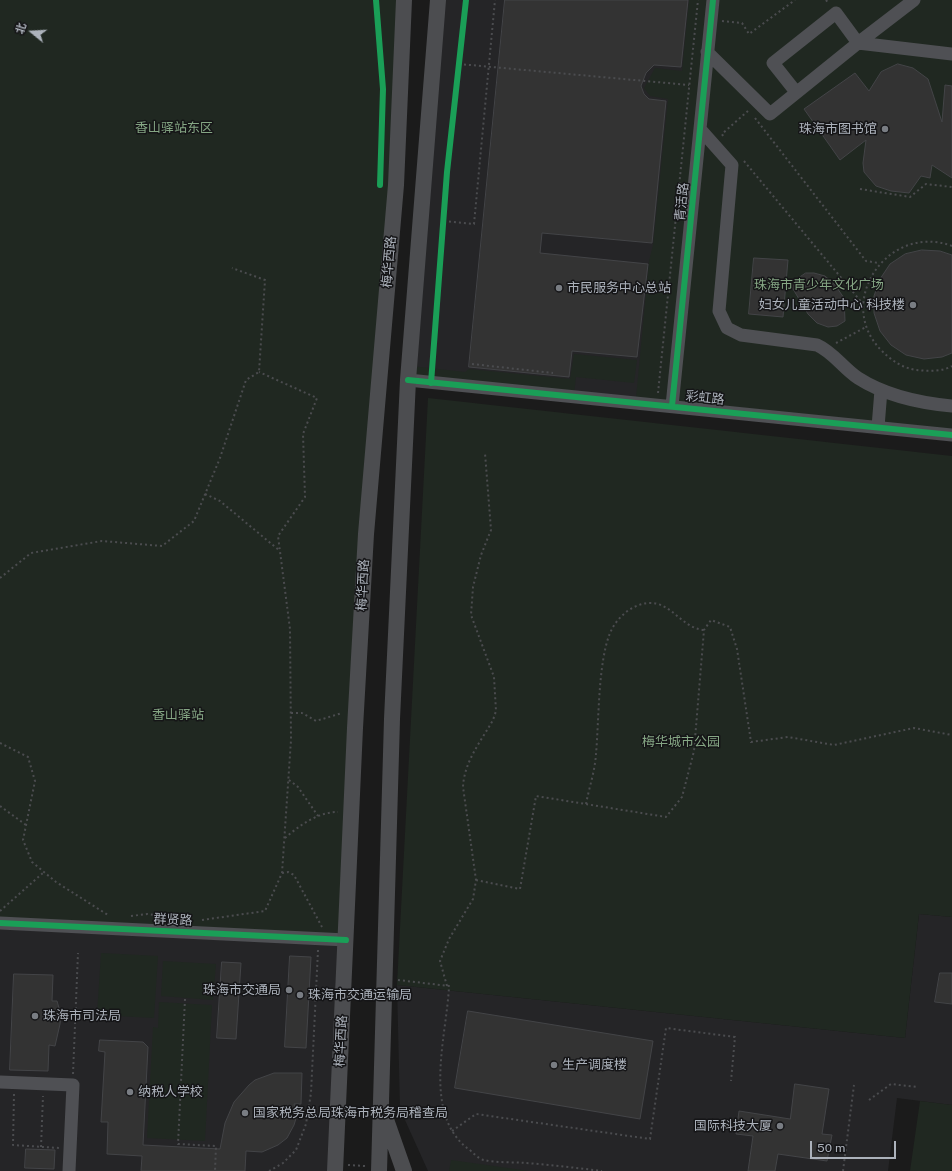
<!DOCTYPE html>
<html>
<head>
<meta charset="utf-8">
<style>
	body { margin:0 }
	#map { position:relative; width:952px; height:1171px; overflow:hidden; background:#1b1b1b; font-family:"Public Sans","Noto Sans SC",sans-serif }
	canvas { display:block }
	.north { position:absolute; left:12px; top:12px; width:40px; height:40px; -webkit-text-stroke:3px #151517; paint-order:stroke; rotate:288deg; font-size:11px; font-weight:700; line-height:16px; text-align:center; color:#acb2bb }
	.north::after { content:''; display:block; margin:auto; width:14px; height:18px; background:#acb2bb; clip-path:polygon(50% 0,100% 100%,50% 72%,0 100%) }
	.scale { position:absolute; left:810px; top:1141px; width:86px; height:18px; box-sizing:border-box; border:2px solid #acb2bb; border-top:0; padding-left:5px; font-size:12px; line-height:14px; white-space:nowrap; color:#acb2bb; -webkit-text-stroke:3px #151517; paint-order:stroke }
</style>
</head>
<body>
<div id="map">
<canvas width="952" height="1171"></canvas>
<div class="north">北</div>
<div class="scale">50 m</div>
</div>
<script>
const context = document.querySelector('canvas').getContext('2d');
context.lineJoin = 'round';
function fill(path, color) { context.fillStyle = color; context.fill(path, 'evenodd'); }
function stroke(path, color, width, dash) { context.strokeStyle = color; context.lineWidth = width; context.lineCap = dash ? 'butt' : 'round'; context.setLineDash(dash || []); context.stroke(path); }
function drawText(font, color, halo, rows, align = 'center') {
  context.font = font + ' "Public Sans","Noto Sans SC",sans-serif'; context.lineWidth = 3; context.setLineDash([]); context.textBaseline = 'middle'; context.strokeStyle = halo; context.fillStyle = color; for (const [text, x, y, turn = 0] of rows) {
    context.save(); context.translate(x, y); context.rotate((+turn || 0) * Math.PI / 180); context.textAlign = isNaN(turn) ? turn : align; if (halo) context.strokeText(text, 0, 0); context.fillText(text, 0, 0); context.restore();
  }
}
fill(new Path2D(`
	M438 0H712L672 405 408 380Z
	M919 914 952 917V1105L897 1098 888 1171H428L400 1109 397 985 905 1038Z
	M0 925 345 940 334 1171H0Z`), '#252527');
fill(new Path2D(`
	M0 0H404L345 940 0 923Z
	M689 0H710L670 402 636 398 649 261 653 245 668 99 650 96 644 88 655 68 682 71Z
	M713 0H952V434L673 405Z
	M574 354 637 360 634 383 576 377 574 394 411 379V366L465 372 469 369 570 379Z
	M428 398 952 456V917L919 914 905 1038 397 985Z
	M101 953 158 956 154 1018 97 1015Z
	M163 961 216 964 213 1000 161 996Z
	M159 1002 212 1005 205 1141 147 1138 153 1027 158 1028Z
	M920 1101 952 1105V1171H910Z
	M451 1160 529 1171H449Z`), '#202821');
const building = new Path2D(`
	M505 0H688L681 67 654 65 646 73 641 86 644 94 649 99 666 101 652 243 542 233 540 253 648 264 637 357 572 351 569 377 469 367Z
	M898 64 913 68 928 79 942 122 945 85 952 86V178L932 165 930 178 921 176 909 193 891 191 876 186 864 172 863 163 866 140 840 160 804 109 855 73 869 91 881 72Z
	M922 250 940 251 952 255V353L942 357 924 359 906 355 891 345 880 331 874 313V296L880 279 890 264 905 254Z
	M754 258 788 260 783 317 749 314Z
	M806 273H814L825 276 835 285 844 298 845 321 837 326 828 327 817 323 808 314 790 284Z
	M290 956 311 957 306 1048 285 1047Z
	M222 962 241 963 236 1039 217 1038Z
	M940 973H952V1004L935 1002Z
	M14 974 53 975 52 1001H57L61 1015 60 1024 55 1046 49 1045 48 1071 10 1070Z
	M468 1011 653 1041 640 1119 455 1088Z
	M100 1040 143 1042 148 1047 143 1145 220 1149 225 1123 234 1102 249 1085 255 1080 274 1073H302L301 1104H294L297 1115 294 1125 287 1138 278 1145 262 1152 246 1151 245 1171H141L142 1156 107 1154 108 1122H101L105 1052 99 1051Z
	M795 1084 829 1089 822 1134 832 1135 827 1161 778 1154 775 1171H748L753 1136 736 1134 739 1111 790 1119Z
	M26 1149 55 1150 54 1169 25 1168Z`);
fill(building, '#333');
stroke(building, '#434447', 1);
stroke(new Path2D(`
	M826 0 829 4
	M722 21 742 23 749 34 795 0
	M459 64 689 85
	M755 118 866 261 879 263
	M723 136 722 134 749 110
	M744 161 863 304
	M860 189 910 197 926 184 952 187
	M444 221 474 224 495 0
	M952 246C888 222 833 303 882 351 892 361 903 368 916 370 928 371 942 372 952 366
	M836 343 866 327
	M472 364 553 373
	M658 393 698 0
	M205 494 220 501 280 551
	M0 578 31 553 102 541 162 546 194 521 220 458 246 380 259 372 265 280 232 268
	M291 713H302L316 721 342 713
	M0 743 28 757 35 781 23 840 32 862 56 882 108 915
	M289 780 298 787 318 816
	M586 804C589 788 595 771 596 754 599 720 598 663 610 633 617 617 632 604 649 603 672 602 681 628 704 630
	M0 806 26 825
	M285 838C300 825 318 812 338 812
	M282 873 288 872 294 875 322 927
	M476 880 520 889 536 796 666 817 682 797 694 751 704 630 711 620 730 627 737 649 751 742 788 737 834 745 914 728 952 735
	M0 911 44 872
	M131 916 147 914 190 919
	M202 920 265 911 282 873 291 740 290 629 278 536 305 497 303 434 317 398 259 372
	M398 980 449 986C447 1035 422 1112 467 1148 472 1151 478 1159 484 1160 497 1163 513 1162 526 1163 552 1165 577 1168 602 1171
	M447 986 440 961 449 939 473 899 476 880 463 787C464 762 481 741 493 720L496 711 494 677 471 615 473 587 481 555 491 530 485 453
	M185 999 178 1144 216 1146 215 1171
	M73 1074 78 953
	M14 1094 13 1145 59 1148
	M869 1100 891 1084 917 1087
	M452 1131 476 1114 650 1139 666 1028 735 1037 731 1081
	M41 1147 43 1096
	M348 1165 365 1166
	M269 1171 283 1163 296 1150 306 1124 311 1093 318 950
	M843 1171 854 1085`), '#4b4c4f', 2, [2, 3]);
stroke(new Path2D(`
	M707 52 770 114 858 43 952 54
	M796 92 773 63 836 13 858 43 914 0
	M700 129 732 165 719 311 727 328 741 335 817 345C833 352 843 368 858 378 886 396 919 403 952 406
	M408 380 952 435
	M672 406 713 0
	M878 427 881 390
	M0 923 346 940
	M0 1082 73 1085 69 1171`), '#4f5054', 13);
stroke(new Path2D(`
	M384 1114 404 1171
	M335 1171 355 728 366 534 396 185 404 0
	M379 1171 392 719 408 380 438 0`), '#4c4d50', 16);
stroke(new Path2D(`
	M376 0 383 89 380 185
	M408 380 952 435
	M431 383 447 172 466 0
	M672 406 713 0
	M0 923 346 940`), '#1a9f57', 6);
for (const [x, y, r, color] of [
	[885,129,4,"#797d83"],
	[559,288,4,"#797d83"],
	[913,305,4,"#797d83"],
	[289,990,4,"#797d83"],
	[300,995,4,"#797d83"],
	[35,1016,4,"#797d83"],
	[554,1065,4,"#797d83"],
	[130,1092,4,"#797d83"],
	[245,1113,4,"#797d83"],
	[780,1126,4,"#797d83"]
]) { const dot = new Path2D(); dot.arc(x, y, r, 0, 2 * Math.PI); context.fillStyle = color; context.fill(dot); stroke(dot, '#151517', 1.5); }
drawText('13px', '#85a684', '#151517', [
	["香山驿站东区",174,128],
	["珠海市青少年文化广场",819,285],
	["香山驿站",178,715],
	["梅华城市公园",681,742]
]);
drawText('13px', '#acb2bb', '#151517', [
	["珠海市图书馆",877,129,"right"],
	["市民服务中心总站",567,288],
	["妇女儿童活动中心 科技楼",905,305,"right"],
	["珠海市交通局",281,990,"right"],
	["珠海市交通运输局",308,995],
	["珠海市司法局",43,1016],
	["生产调度楼",562,1065],
	["纳税人学校",138,1092],
	["国家税务总局珠海市税务局稽查局",253,1113],
	["国际科技大厦",772,1126,"right"]
], 'left');
drawText('13px', '#acb2bb', '#151517', [
	["青活路",682,202,-84],
	["梅华西路",389,262,-85],
	["彩虹路",705,398,6],
	["梅华西路",363,585,-87],
	["群贤路",173,920,3],
	["梅华西路",341,1041,-87]
]);
</script>
</body>
</html>
